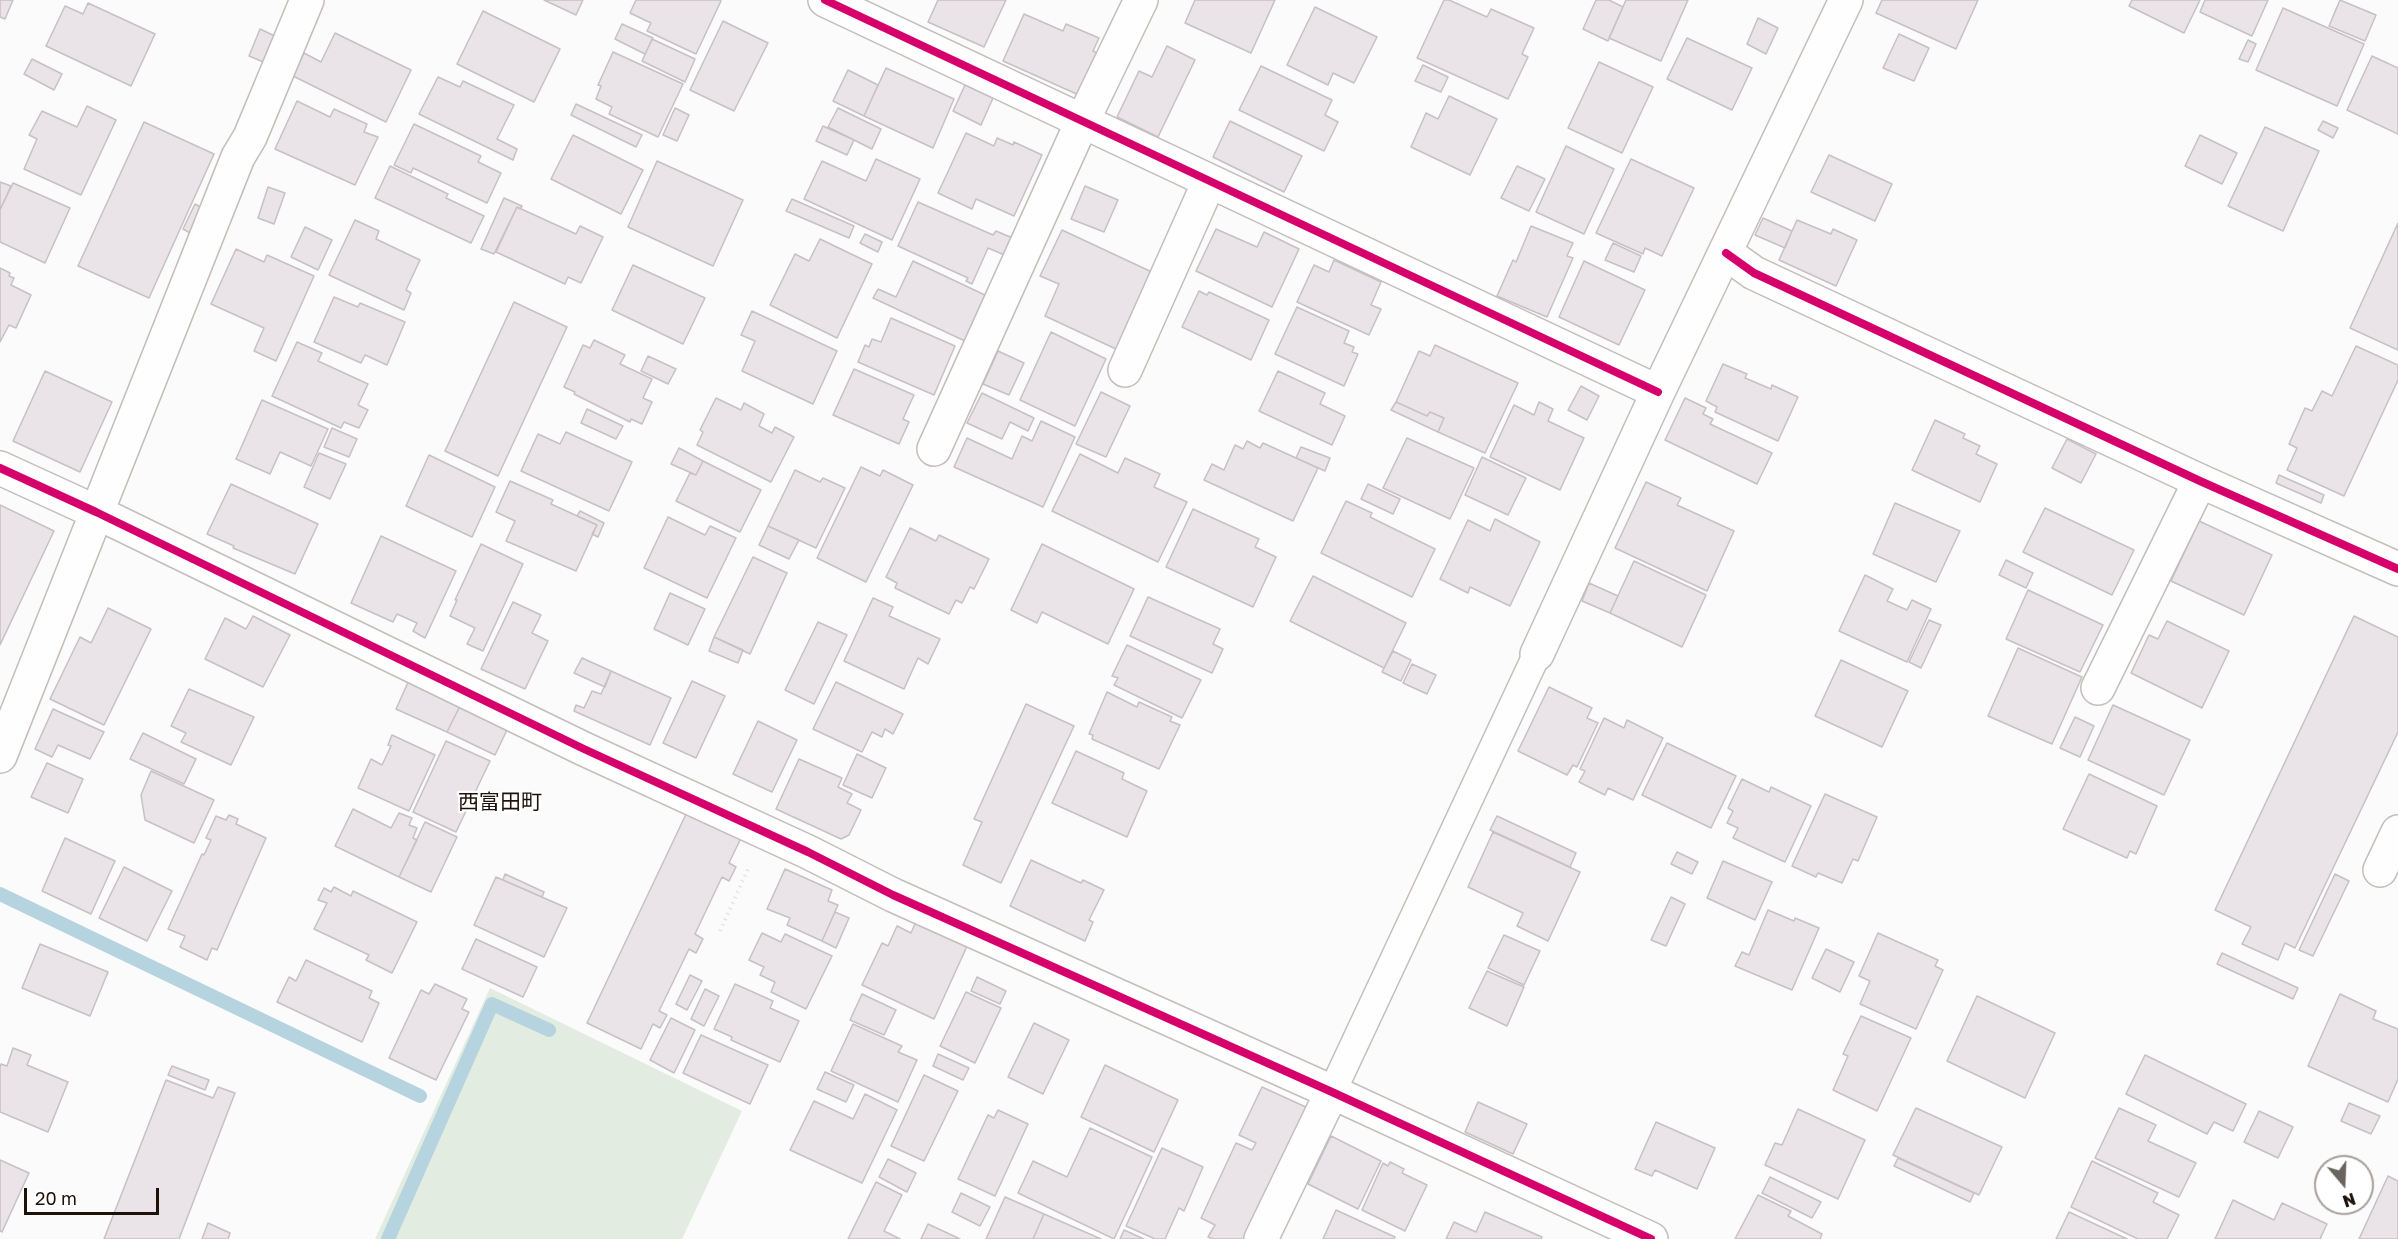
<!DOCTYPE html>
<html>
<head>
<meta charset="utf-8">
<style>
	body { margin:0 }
	#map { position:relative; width:2398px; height:1239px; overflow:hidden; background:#fbfbfb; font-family:"Golos Text",sans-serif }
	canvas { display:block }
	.north { position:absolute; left:2314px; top:1155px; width:60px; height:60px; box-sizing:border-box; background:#fff; border:2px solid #a5a09d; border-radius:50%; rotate:161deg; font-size:16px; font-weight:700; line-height:24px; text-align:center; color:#1d120a }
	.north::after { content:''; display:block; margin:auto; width:21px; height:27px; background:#6b645e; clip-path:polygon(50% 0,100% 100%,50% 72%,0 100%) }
	.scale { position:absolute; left:24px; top:1188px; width:135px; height:27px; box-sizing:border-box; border:3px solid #1d120a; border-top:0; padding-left:8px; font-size:18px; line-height:21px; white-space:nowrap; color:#1d120a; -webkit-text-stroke:4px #fff; paint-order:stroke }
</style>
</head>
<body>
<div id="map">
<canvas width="2398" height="1239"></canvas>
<div class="north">N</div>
<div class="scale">20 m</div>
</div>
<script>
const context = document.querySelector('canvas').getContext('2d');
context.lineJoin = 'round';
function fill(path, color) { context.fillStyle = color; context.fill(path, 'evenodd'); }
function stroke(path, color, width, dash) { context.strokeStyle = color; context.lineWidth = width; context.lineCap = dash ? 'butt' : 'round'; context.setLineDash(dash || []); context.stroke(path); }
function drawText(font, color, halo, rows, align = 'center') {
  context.font = font + ' "Golos Text","Noto Sans JP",sans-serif'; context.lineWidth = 4.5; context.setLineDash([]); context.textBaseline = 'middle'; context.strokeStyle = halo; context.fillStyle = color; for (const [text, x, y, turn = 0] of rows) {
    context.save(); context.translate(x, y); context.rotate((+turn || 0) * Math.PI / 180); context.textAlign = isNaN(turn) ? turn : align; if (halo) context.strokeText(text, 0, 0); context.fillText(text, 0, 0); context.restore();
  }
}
fill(new Path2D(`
	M490 988 742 1111 682 1239H375Z`), '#e3ece1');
stroke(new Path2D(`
	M0 894 420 1096
	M388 1239 492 1004 549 1030`), '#b6d4e0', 14);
const building = new Path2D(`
	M0 0H13L5 19 0 17Z
	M544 0H583L576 15Z
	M636 0H720L721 1 696 54 647 31 651 23 630 13Z
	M938 0H1006L984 47 928 22Z
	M1195 0H1275L1251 53 1185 23Z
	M1444 0H1449L1487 17 1491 9 1534 28 1522 54 1528 57 1508 99 1417 58Z
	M1596 0H1609L1623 7 1608 41 1583 29Z
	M1626 0H1688L1661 61 1609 38Z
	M1882 0H1978L1956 49 1876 13Z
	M2132 0H2200L2184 33 2129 6Z
	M2205 0H2268L2252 36 2200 12Z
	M2340 0 2376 15 2365 41 2329 26Z
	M88 3 155 34 131 86 46 46 65 6 83 14Z
	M1315 7 1377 37 1354 83 1333 73 1328 85 1287 65Z
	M2283 8 2364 44 2337 106 2256 70Z
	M483 11 560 49 534 102 457 64Z
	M1024 14 1063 31 1066 24 1099 38 1093 51 1099 54 1081 96 1003 61Z
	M1758 18 1778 28 1766 54 1747 44Z
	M723 21 768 43 734 111 690 90Z
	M622 24 653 38 645 54 615 39Z
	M260 29 279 38 268 64 249 56Z
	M335 33 411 70 386 122 293 76 304 53 321 62Z
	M1899 34 1929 48 1914 81 1883 68Z
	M1687 38 1752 68 1732 110 1667 79Z
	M652 39 695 59 685 82 642 61Z
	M2248 40 2256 44 2248 62 2239 59Z
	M1167 46 1195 60 1158 137 1117 117 1139 71 1152 77Z
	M613 52 683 84 658 137 609 114 612 107 596 99 601 86 598 85Z
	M2372 56 2398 68V134L2347 110Z
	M32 59 62 74 54 90 24 74Z
	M1599 62 1653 87 1622 153 1568 128Z
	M1423 65 1448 77 1441 92 1415 81Z
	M1261 66 1332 100 1325 115 1338 122 1324 151 1239 110Z
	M886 68 954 99 933 148 864 116Z
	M848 70 878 85 864 116 833 101Z
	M438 77 460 87 463 81 514 105 497 139 517 149 513 160 419 114Z
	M965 85 993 98 981 125 953 111Z
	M1449 96 1497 119 1470 175 1411 147 1426 113 1438 119Z
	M297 101 330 117 334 109 367 124 364 132 378 137 355 185 275 149Z
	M576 104 642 135 636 147 571 115Z
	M87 106 116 120 81 195 24 169 37 139 29 135 42 111 77 127Z
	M675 108 689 115 677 141 663 135Z
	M838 108 881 129 872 149 828 127Z
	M1230 121 1302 156 1284 192 1213 157Z
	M2323 121 2338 128 2333 138 2318 130Z
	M144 122 214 154 149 298 78 266Z
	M414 124 481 156 478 162 501 173 487 203 413 168 411 173 394 165Z
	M823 126 854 140 847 155 816 141Z
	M2265 127 2319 151 2283 231 2228 206Z
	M966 133 994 146 997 138 1013 145 1014 142 1042 155 1014 216 976 199 972 209 938 193Z
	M573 135 643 170 621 214 551 179Z
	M2200 135 2237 153 2222 184 2185 166Z
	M1566 146 1614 169 1584 234 1536 212Z
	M1829 155 1892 184 1875 221 1811 192Z
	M876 159 920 179 892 240 804 199 822 161 866 181Z
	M1631 159 1694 188 1662 256 1645 248 1643 254 1596 233Z
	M657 161 743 200 713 266 628 227Z
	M390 166 448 194 446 198 484 216 471 243 375 198Z
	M1517 166 1545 179 1529 211 1501 198Z
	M0 182 11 186 0 210Z
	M13 183 70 208 45 263 0 242V210Z
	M1085 186 1118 200 1104 232 1071 219Z
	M268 187 285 193 274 224 258 218Z
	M504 198 522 206 520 209 517 207 494 254 481 249Z
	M792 199 854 226 849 238 786 211Z
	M918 202 993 235 996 231 1015 239 1007 256 988 248 972 284 966 281 968 278 898 246Z
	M195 204 204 209 192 234 183 229Z
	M517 207 576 234 580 226 603 237 581 283 568 277 565 284 496 252Z
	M1763 218 1792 231 1785 248 1755 235Z
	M355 220 379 231 376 239 420 260 406 290 411 293 404 310 329 275Z
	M1797 220 1831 234 1833 229 1857 240 1836 286 1779 260Z
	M2398 223V350L2350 328Z
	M1531 226 1573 243 1567 256 1573 258 1547 317 1497 296 1513 260 1516 262Z
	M305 227 332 240 318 270 291 257Z
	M1216 229 1257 247 1264 232 1299 249 1272 307 1196 271Z
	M1062 230 1154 273 1118 350 1045 316 1059 284 1040 276Z
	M865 234 882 242 878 252 860 243Z
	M820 239 872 264 837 338 770 305 795 254 809 261Z
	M1613 243 1641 256 1634 272 1605 260Z
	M236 249 264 262 267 255 314 276 276 361 254 351 264 328 211 304Z
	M1334 260 1381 282 1371 305 1381 309 1369 335 1297 302 1314 265 1329 272Z
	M913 261 987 296 965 341 873 298 878 289 896 297Z
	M1584 261 1645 290 1619 345 1559 317Z
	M633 265 705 298 683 344 612 310Z
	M0 268 10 273 9 276 14 278 11 285 31 295 16 328 9 325 0 342Z
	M1199 291 1207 295 1209 292 1269 320 1251 360 1182 327Z
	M334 297 358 307 360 303 405 322 387 365 365 355 361 363 314 342Z
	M514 302 567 327 498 476 445 451Z
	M1297 307 1349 331 1344 343 1354 347 1352 352 1358 354 1344 386 1275 354Z
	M752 311 837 351 813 404 742 371 755 341 741 335Z
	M891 318 955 346 934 395 858 362 865 345 869 347 872 339 881 342Z
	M1051 332 1106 359 1075 426 1020 400Z
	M594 340 625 355 620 364 652 379 643 398 652 402 642 424 631 419 630 422 574 394 575 392 564 387 583 345 590 348Z
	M297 342 322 353 318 361 368 384 358 405 368 410 359 428 344 422 341 428 272 396Z
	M1435 345 1518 383 1485 453 1438 432 1444 418 1430 412 1427 416 1396 402 1419 351 1430 356Z
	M2356 346 2398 365V380L2344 496 2287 470 2297 448 2289 444 2305 408 2312 411 2322 391 2332 396Z
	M998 351 1024 363 1009 395 983 384Z
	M648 356 676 369 668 384 641 371Z
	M1723 364 1747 374 1745 378 1771 389 1772 385 1798 397 1778 441 1715 412 1717 407 1706 401Z
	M854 369 914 395 903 419 909 422 899 444 833 415Z
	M45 371 112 402 80 472 13 441Z
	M1278 371 1325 393 1320 404 1345 416 1332 445 1259 411Z
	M1581 386 1599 396 1587 420 1568 410Z
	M1101 392 1130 406 1106 457 1076 444Z
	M982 393 1034 418 1028 431 1010 422 1002 439 967 423Z
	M716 398 741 410 744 403 764 414 759 426 772 433 775 427 794 437 771 482 697 445 703 432 700 430Z
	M1685 398 1706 408 1703 414 1713 419 1710 424 1772 453 1757 484 1665 440Z
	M262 400 328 429 311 466 280 452 270 474 236 459Z
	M1396 402 1427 416 1430 412 1444 418 1438 432 1391 410Z
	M1539 402 1553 409 1548 421 1584 438 1560 490 1490 457 1514 405 1534 415Z
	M587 409 623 426 616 439 581 423Z
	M1935 420 1965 434 1963 438 1980 446 1976 454 1997 464 1980 502 1912 470Z
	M1041 421 1075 437 1043 507 954 467 967 438 1012 459 1022 436 1032 441Z
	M332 428 357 439 349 457 324 447Z
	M566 432 632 462 609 511 521 471 538 434 560 444Z
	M1407 438 1474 468 1450 519 1383 488Z
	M2067 439 2096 454 2081 483 2052 468Z
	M1247 441 1260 448 1263 443 1318 468 1293 521 1204 480 1212 464 1224 470 1235 445 1243 449Z
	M1301 447 1330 458 1325 471 1296 458Z
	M679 448 703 461 696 475 671 464Z
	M319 453 346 464 330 499 304 487Z
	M1080 454 1118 473 1125 458 1160 474 1154 487 1187 502 1158 562 1052 511Z
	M429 455 495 487 472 537 406 506Z
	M1482 457 1526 478 1508 515 1465 495Z
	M703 461 761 490 740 532 676 501 690 473 696 475Z
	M861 467 880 476 883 470 913 485 866 582 817 558Z
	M795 470 820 482 823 478 845 488 816 548 768 526Z
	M2279 475 2324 495 2321 503 2276 483Z
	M510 481 553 500 551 504 597 525 576 571 506 541 515 521 496 512Z
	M1646 482 1681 498 1677 505 1734 531 1707 591 1615 548Z
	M231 484 318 524 295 574 233 548 234 546 207 534Z
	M1368 484 1400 499 1393 514 1361 499Z
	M1346 501 1372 513 1370 517 1435 549 1412 597 1321 553Z
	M1895 503 1960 531 1936 582 1873 554Z
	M0 505 54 531 0 645Z
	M2045 508 2134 550 2112 595 2023 552Z
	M1193 509 1259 539 1255 547 1276 557 1253 607 1166 567Z
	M580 511 604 523 598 537 592 534 597 525 577 516Z
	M668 517 705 535 710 526 736 538 707 598 644 568Z
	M1495 519 1540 542 1510 606 1470 587 1468 593 1440 579 1468 520 1490 531Z
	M2199 521 2272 555 2244 615 2171 581Z
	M768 526 799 540 789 559 759 545Z
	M910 528 936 541 939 535 989 559 974 589 970 587 962 603 956 600 949 614 895 588 897 583 886 577Z
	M381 536 456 571 425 638 413 631 417 623 397 614 393 622 351 603Z
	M481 544 523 564 483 651 467 644 475 628 450 616 457 600H455Z
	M1042 544 1134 589 1108 644 1042 612 1037 623 1011 610Z
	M753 557 787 573 750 654 714 637Z
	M2006 560 2033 573 2026 588 1999 575Z
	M1634 561 1706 595 1682 647 1610 613Z
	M1865 575 1893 589 1887 601 1907 610 1912 600 1931 609 1907 662 1839 631Z
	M1313 576 1406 623 1384 668 1290 621Z
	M1589 583 1618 596 1610 613 1582 601Z
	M2028 590 2103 625 2080 672 2006 639Z
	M670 593 705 609 688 645 654 629Z
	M1148 597 1220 629 1213 644 1223 649 1212 673 1130 636Z
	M873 598 893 607 889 616 940 639 928 664 918 658 904 689 844 661Z
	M513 602 541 615 532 633 548 641 525 689 481 669Z
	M108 608 151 629 104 725 50 699 80 637 91 643Z
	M253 616 290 635 263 687 205 659 225 618 246 629Z
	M2354 616 2398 637V732L2295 948 2285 943 2278 960 2242 944 2251 927 2215 910Z
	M1929 620 1941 625 1921 668 1909 662Z
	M2167 621 2229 651 2202 708 2131 673 2149 635 2158 639Z
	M818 622 847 635 814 704 785 690Z
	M714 637 743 650 738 663 709 651Z
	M1127 645 1201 680 1182 718 1114 685 1118 678 1112 676Z
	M2018 648 2082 677 2052 744 1988 716Z
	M1393 651 1411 660 1401 681 1382 672Z
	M582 658 611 671 605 687 574 673Z
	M1841 660 1908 691 1882 747 1815 716Z
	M1412 664 1436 675 1427 694 1403 683Z
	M611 671 671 698 650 745 574 711 576 705 584 708 592 691 601 694Z
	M410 678 462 702 447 732 396 709Z
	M692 681 725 696 696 758 663 743Z
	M836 682 903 714 893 734 885 729 882 737 872 732 862 752 813 729Z
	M1549 687 1592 708 1587 718 1598 723 1577 767 1573 765 1567 775 1518 751Z
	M189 689 254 717 231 765 181 742 186 733 171 726Z
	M1107 692 1137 707 1139 702 1172 717 1170 721 1180 725 1159 769 1092 739 1093 735 1089 734Z
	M462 702 501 720 507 730 495 755 447 732Z
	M1026 704 1074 726 1001 883 963 865 982 822 974 819Z
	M2113 705 2190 740 2164 795 2088 760Z
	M53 709 104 732 90 759 58 745 52 757 35 749Z
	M2075 717 2094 726 2080 757 2060 748Z
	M1604 718 1624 728 1627 720 1663 738 1633 800 1608 788 1605 795 1579 782 1585 771 1580 769Z
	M758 721 797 740 772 792 733 774Z
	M143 733 196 759 184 784 130 759Z
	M392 735 435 755 409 811 358 788 371 759 382 765 391 746 388 745Z
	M446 741 490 761 456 832 413 812Z
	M1667 743 1736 776 1711 828 1642 795Z
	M1076 751 1124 773 1122 779 1147 791 1127 837 1052 803Z
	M857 754 886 768 872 798 843 785Z
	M799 759 842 778 838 787 852 794 847 803 861 810 849 835 841 839 776 809Z
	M47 763 83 779 68 813 31 797Z
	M151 771 214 800 194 843 145 820 141 795Z
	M2089 774 2157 806 2136 854 2130 851 2127 858 2063 829Z
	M1742 779 1769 792 1771 787 1811 806 1785 862 1733 838 1738 828 1727 823 1733 811 1728 808Z
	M1825 794 1877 817 1858 861 1853 859 1842 883 1818 873 1816 877 1792 866Z
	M353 809 391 828 399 813 412 818 409 825 417 828 413 838 417 840 399 877 335 846Z
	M687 812 741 838 729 863 736 867 729 881 722 877 695 934 703 939 696 953 689 949 659 1011 667 1015 660 1028 653 1024 641 1049 587 1023Z
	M229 815 238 819 236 824 266 838 217 950 212 948 207 960 180 947 185 936 168 929 202 854 204 855 211 840 206 838 216 816 226 820Z
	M1497 816 1576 853 1570 867 1490 830Z
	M425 822 457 837 431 892 399 877Z
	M1493 832 1580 872 1548 941 1517 926 1523 913 1468 887Z
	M65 838 115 861 91 914 42 891Z
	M1677 852 1698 862 1692 874 1671 864Z
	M1031 860 1081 883 1083 880 1104 890 1089 920 1093 922 1085 941 1010 906Z
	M1723 861 1772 882 1755 920 1707 898Z
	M124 867 172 891 147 941 99 918Z
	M785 869 832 890 828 901 838 905 822 941 787 925 790 918 767 909Z
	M505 874 544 892 542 897 503 880Z
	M2335 874 2349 881 2313 956 2299 950Z
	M496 877 567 908 544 957 474 925Z
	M334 887 351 896 353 891 417 922 392 973 366 960 369 955 314 929 327 903 318 900 324 888 331 892Z
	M1671 897 1685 904 1666 946 1651 940Z
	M1768 910 1794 921 1795 918 1819 928 1792 990 1735 966 1742 952 1749 955Z
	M835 912 849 918 836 948 822 941Z
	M919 915 968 944 934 1019 862 985 882 943 888 946 897 926 911 933Z
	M762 933 781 942 785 934 832 956 806 1009 771 992 775 982 760 975 764 967 749 960Z
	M1878 933 1938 960 1935 966 1943 970 1916 1029 1860 1004 1870 981 1859 976Z
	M1504 935 1540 951 1524 985 1488 968Z
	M476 939 537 967 523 997 462 969Z
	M40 944 108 972 90 1016 22 988Z
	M1826 949 1854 962 1840 992 1812 978Z
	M2222 953 2298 988 2293 999 2217 964Z
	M306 960 372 991 369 998 379 1003 362 1042 277 1002 289 977 296 981Z
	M1487 971 1524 987 1507 1026 1469 1008Z
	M690 975 702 981 687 1010 676 1004Z
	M977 977 1006 991 1000 1004 971 991Z
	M435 984 467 999 462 1009 469 1012 436 1080 389 1058 421 990 429 994Z
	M735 984 773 1001 770 1008 799 1021 780 1062 731 1040 732 1037 714 1029Z
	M705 989 719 996 704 1026 691 1019Z
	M966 992 1001 1008 975 1063 940 1046Z
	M862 994 896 1010 884 1035 850 1020Z
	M2340 994 2376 1011 2373 1019 2398 1029V1079L2388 1102 2308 1066Z
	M1977 996 2055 1033 2025 1098 1947 1061Z
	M1861 1016 1911 1038 1877 1111 1833 1090 1848 1056 1843 1054Z
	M671 1018 695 1030 674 1073 650 1060Z
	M1034 1023 1069 1040 1043 1094 1008 1077Z
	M853 1024 902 1046 898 1052 917 1060 898 1102 831 1071Z
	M701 1035 768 1065 750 1104 683 1073Z
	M13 1048 31 1055 27 1065 68 1082 48 1132 0 1112V1067L1 1064 7 1066Z
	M938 1054 969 1068 963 1080 933 1066Z
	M2145 1055 2246 1104 2233 1131 2214 1122 2207 1134 2126 1094Z
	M1105 1065 1178 1100 1154 1152 1081 1117Z
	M172 1066 209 1080 205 1090 168 1075Z
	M825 1072 854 1085 846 1102 817 1089Z
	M924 1075 958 1091 924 1161 891 1146Z
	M166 1080 213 1098 218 1087 235 1093 179 1239H104Z
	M1262 1087 1308 1108 1248 1239H1213L1208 1237 1215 1225 1201 1218 1236 1143 1252 1150 1256 1143 1239 1135Z
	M865 1094 897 1110 862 1183 790 1150 814 1101 853 1119Z
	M1478 1102 1527 1124 1513 1154 1465 1132Z
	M2349 1103 2380 1116 2371 1134 2341 1121Z
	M1916 1108 2002 1147 1979 1195 1893 1155Z
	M2119 1108 2156 1125 2148 1141 2196 1163 2179 1197 2095 1158Z
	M1798 1109 1865 1140 1838 1199 1765 1165 1775 1143 1782 1145Z
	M998 1110 1028 1124 995 1196 958 1179 988 1115 994 1118Z
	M2259 1111 2293 1127 2278 1158 2244 1142Z
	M1656 1122 1715 1148 1697 1189 1655 1170 1652 1176 1635 1169Z
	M1090 1128 1152 1157 1114 1239 1018 1193 1033 1161 1067 1177Z
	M1331 1136 1381 1161 1358 1209 1308 1184Z
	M1162 1148 1203 1167 1184 1211 1179 1208 1165 1239H1155L1126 1226Z
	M1898 1158 1974 1193 1970 1202 1894 1166Z
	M888 1159 916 1173 907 1192 879 1177Z
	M0 1160 29 1173 2 1232 0 1231Z
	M2092 1161 2158 1193 2153 1202 2179 1215 2167 1239H2138L2071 1207Z
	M1390 1162 1404 1169 1402 1173 1427 1185 1405 1231 1362 1210 1383 1163 1388 1166Z
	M2388 1176 2398 1181V1239H2359Z
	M1770 1177 1821 1202 1812 1218 1762 1193Z
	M876 1182 902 1195 884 1231 900 1239H848Z
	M961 1193 990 1207 980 1226 952 1212Z
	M1758 1195 1791 1211 1788 1216 1822 1234 1820 1239H1735Z
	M1005 1197 1044 1214 1033 1239H986Z
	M2233 1200 2274 1220 2282 1203 2327 1224 2320 1239H2215Z
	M1336 1210 1395 1237 1394 1239H1323Z
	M1485 1212 1542 1237 1541 1239H1446L1454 1222 1476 1232Z
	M2069 1212 2127 1239H2056Z
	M1044 1214 1101 1239H1033Z
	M208 1223 230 1233 228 1239H202Z
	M928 1224 960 1239H921Z
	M1124 1230 1144 1239H1120Z`);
fill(building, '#eae3e7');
stroke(building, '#c7c0c4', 1.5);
const service = new Path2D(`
	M1332 1092 1537 654`);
const minor = new Path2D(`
	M825 0 1658 392
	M1726 253 1754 273 2200 481 2398 569
	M1125 370 1209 182
	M934 449 1082 122 1141 0
	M0 468 96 512 584 749 808 852 893 895 1332 1092 1651 1239
	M1537 654 1658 392 1846 0
	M2098 688 2200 481
	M0 756 238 157 250 137 307 0
	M2380 870 2398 832
	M1261 1239 1332 1092`);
stroke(service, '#c4bebb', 30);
stroke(minor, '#c4bebb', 36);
stroke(new Path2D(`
	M720 931 748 869`), '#e5e5e5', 4, [1.5, 4.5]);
stroke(service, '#fefefe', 27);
stroke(minor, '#fefefe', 33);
stroke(new Path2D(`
	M825 0 1658 392
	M1726 253 1754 273 2200 481 2398 569
	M0 468 96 512 584 749 808 852 893 895 1332 1092 1651 1239`), '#d6006c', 8);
drawText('21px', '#1d120a', '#fff', [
	["西富田町",500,802]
]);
</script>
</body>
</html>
